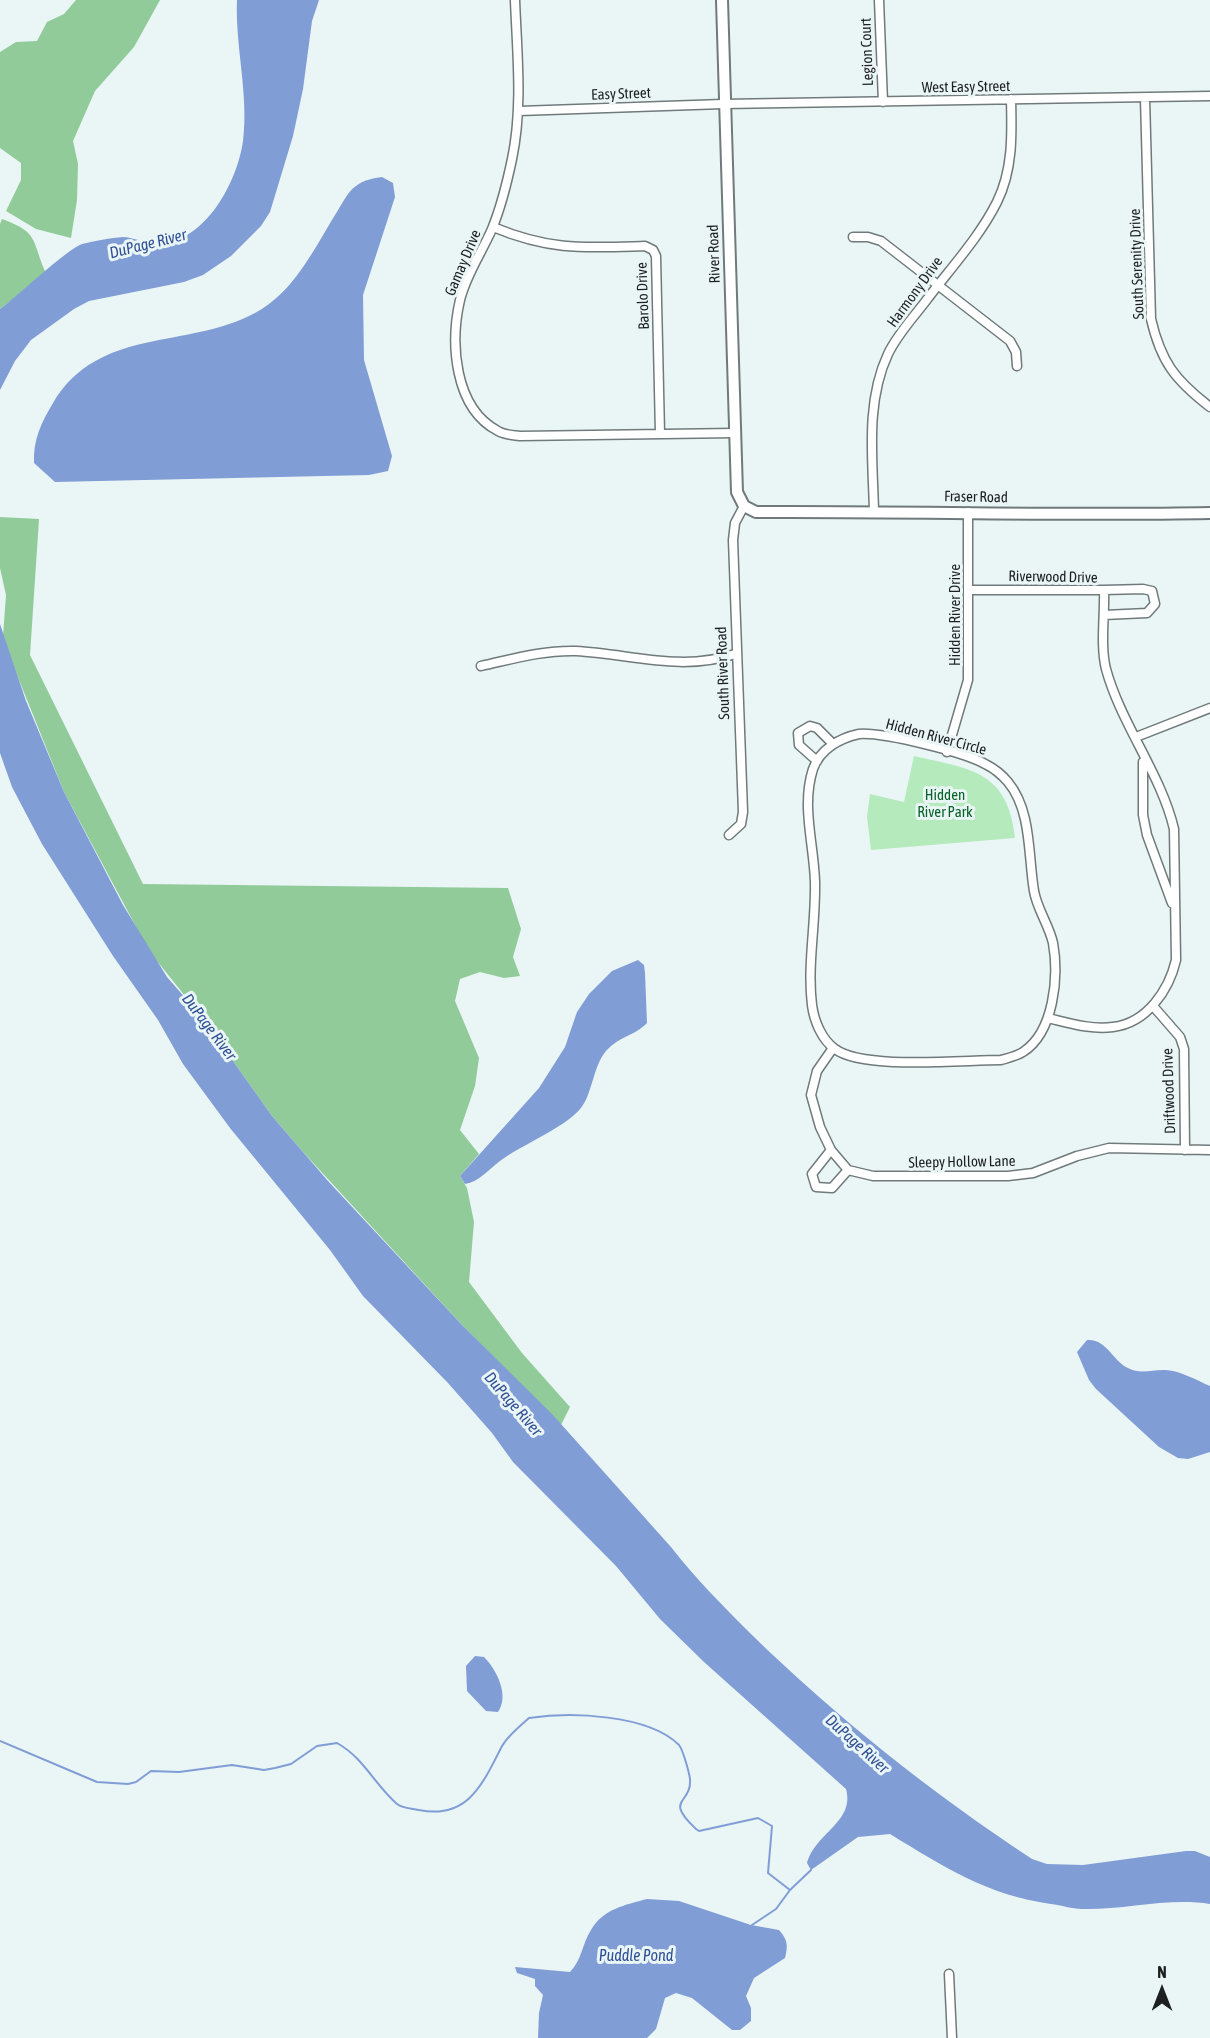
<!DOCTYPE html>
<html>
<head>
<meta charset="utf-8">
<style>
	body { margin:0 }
	#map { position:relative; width:1210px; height:2038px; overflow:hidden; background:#eaf5f6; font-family:"Asap Condensed",sans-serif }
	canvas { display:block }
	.north { position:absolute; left:1132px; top:1960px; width:60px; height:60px; -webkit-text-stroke:4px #eaf5f6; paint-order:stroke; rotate:0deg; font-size:16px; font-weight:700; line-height:24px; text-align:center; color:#1c2020 }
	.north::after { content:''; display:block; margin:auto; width:21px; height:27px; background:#1c2020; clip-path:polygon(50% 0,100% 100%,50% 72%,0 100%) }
</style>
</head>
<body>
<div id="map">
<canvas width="1210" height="2038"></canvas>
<div class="north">N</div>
</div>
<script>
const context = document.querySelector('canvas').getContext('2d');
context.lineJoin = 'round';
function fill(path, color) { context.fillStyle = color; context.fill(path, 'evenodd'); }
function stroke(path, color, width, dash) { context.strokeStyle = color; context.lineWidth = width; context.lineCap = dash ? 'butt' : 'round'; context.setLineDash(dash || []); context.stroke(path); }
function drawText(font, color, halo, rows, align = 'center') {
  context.font = font + ' "Asap Condensed",sans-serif'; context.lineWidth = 6; context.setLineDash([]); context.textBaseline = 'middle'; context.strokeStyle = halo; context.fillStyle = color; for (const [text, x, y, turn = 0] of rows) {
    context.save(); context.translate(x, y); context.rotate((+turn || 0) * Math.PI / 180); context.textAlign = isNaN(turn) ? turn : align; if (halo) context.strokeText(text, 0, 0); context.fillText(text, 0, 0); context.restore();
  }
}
fill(new Path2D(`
	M914 756C971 769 1008 771 1015 838L871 850 867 817 870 794 904 802Z`), '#b5eabc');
fill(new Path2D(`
	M76 0H160L134 47 95 91 73 141 78 164 77 200 71 238 36 229 6 211 21 180V163L0 148V52L16 42 37 41 47 22 64 14Z
	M2 219C40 233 31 240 46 273L0 309V224Z
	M0 517 39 519 30 655 143 884 508 888 521 929 513 957 520 976 504 978 480 972 460 979 455 1001 479 1058 475 1086 460 1130 479 1154 460 1176 467 1188 474 1222 469 1282 522 1353 570 1407 561 1425 462 1325 304 1153 272 1116 201 1016 149 951 64 792 17 675 3 636 6 595 0 568Z`), '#91cb9a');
fill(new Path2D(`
	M237 0H319L312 21 303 89 293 136 270 212 261 226 231 256 203 275 184 282 89 301 74 309 31 340 15 361 0 390V309C18 296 67 249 82 244 94 241 111 238 123 237 132 237 144 243 154 243 204 246 237 183 243 141 249 94 235 47 237 0Z
	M382 177 393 183 395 197 363 295 364 360 392 456 388 471 369 475 55 482 34 463C33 440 41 423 53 403 99 326 186 350 255 313 293 293 313 251 335 215 341 206 347 192 356 186 363 180 374 178 382 177Z
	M0 624 26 701 64 792 123 905 167 977 201 1016 272 1116 328 1181 462 1325 552 1414 671 1547C695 1578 723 1606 751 1634 837 1718 932 1793 1032 1859L1047 1864 1083 1865 1186 1851H1195L1210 1857V1904C1170 1897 1124 1910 1082 1909 1072 1909 1061 1905 1051 1904 987 1895 944 1867 890 1834L858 1837 811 1870 807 1863C816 1832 855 1822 846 1789L704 1662 660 1619 616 1566 513 1462 492 1433 448 1383 363 1296 330 1250 230 1128 183 1064 158 1020 113 956 42 844 12 787 0 753Z
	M638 960 644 965 645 973 647 1023C633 1037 621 1035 606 1051 594 1065 592 1092 583 1105 571 1125 521 1145 500 1161 489 1169 479 1182 465 1184L460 1176 539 1088 565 1047 577 1012 589 994 612 971Z
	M1087 1340C1106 1338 1113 1361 1128 1368 1141 1375 1153 1369 1166 1370 1181 1371 1196 1380 1210 1386V1452L1188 1459 1178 1458 1159 1447 1096 1389 1089 1380 1077 1352Z
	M475 1656 484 1657C496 1669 510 1695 498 1712L486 1711 467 1691 466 1666Z
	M647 1899 679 1901 751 1925 779 1930C788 1940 788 1946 785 1958L754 1978 746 1996 751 2008V2021L740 2030H732L692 1998 676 1993 665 1998 656 2029 647 2038H538L539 2013 543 1995 535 1986V1979L517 1973 515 1967 570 1972C582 1960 582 1944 591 1930 603 1909 625 1905 647 1899Z`), '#809dd6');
stroke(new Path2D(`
	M0 1741 97 1782 128 1784 136 1782 151 1771 179 1772 232 1765 264 1770 275 1768 291 1764 317 1746 337 1743C364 1758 374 1784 397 1804 404 1809 411 1808 419 1810 468 1820 483 1783 501 1748 506 1737 520 1726 529 1718 570 1712 648 1714 679 1745 683 1750 689 1772 690 1779 692 1805 663 1798 696 1829L699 1831 758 1818 772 1826 768 1873 790 1890
	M752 1925 776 1909 790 1890 811 1870`), '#809dd6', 2);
const minor = new Path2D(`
	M515 0C517 53 523 107 512 159 507 183 501 207 492 229 482 252 466 275 460 300 450 343 454 408 498 431 504 435 513 435 520 436L735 433
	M879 0 883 102
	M1145 98 1151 319C1161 362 1175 380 1210 407
	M519 111 723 104 1210 96
	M493 227C551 251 584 248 645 246L653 250 656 256 660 434
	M853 237H868L881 241 1010 341 1016 352 1017 366
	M874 512C873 460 865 403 888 354 897 335 912 319 925 302 949 270 979 238 997 202 1013 170 1012 134 1011 99
	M970 590H1104C1105 614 1100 645 1106 669 1121 724 1161 774 1174 829L1176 960C1169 990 1147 1023 1113 1027 1091 1030 1069 1023 1048 1018
	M1104 590 1143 589 1152 591 1155 604 1147 613 1104 615
	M481 666C513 659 543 650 576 651 631 654 681 672 735 654
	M859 734C883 732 965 752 987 765 995 769 1002 775 1008 782 1032 811 1028 856 1034 891 1037 909 1049 925 1053 943 1059 977 1054 1032 1023 1052 1017 1056 1008 1058 1001 1060 962 1060 863 1070 835 1049 822 1040 814 1021 812 1005 807 965 816 923 815 882 814 844 801 806 813 769 820 749 840 738 859 734Z
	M1136 737 1210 708
	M947 752 968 680V512
	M817 761 799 745 798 733 810 726 817 728 833 744
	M1143 762V815L1147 835 1172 903
	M729 835 741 824 743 812 733 540 735 523 744 506
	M1153 1006 1180 1037 1184 1049 1185 1150
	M833 1048 817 1071 811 1095 820 1127 831 1150 848 1170 873 1176H1008L1033 1173 1077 1156 1109 1148 1210 1150
	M831 1150 812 1174 816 1187 832 1188 848 1170
	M949 1974 952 2038`);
const tertiary = new Path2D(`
	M722 0 737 492 744 506 756 512C908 511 1059 516 1210 513`);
stroke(minor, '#707a7b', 11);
stroke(tertiary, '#707a7b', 14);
stroke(minor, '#fff', 8);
stroke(tertiary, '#fff', 10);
drawText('15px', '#1c2020', '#eaf5f6', [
	["Legion Court",867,52,-92],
	["West Easy Street",966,87,-1],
	["Easy Street",621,94,-2],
	["River Road",714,254,-92],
	["Gamay Drive",463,263,-67],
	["South Serenity Drive",1137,264,-92],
	["Harmony Drive",915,292,-54],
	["Barolo Drive",643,296,-92],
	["Fraser Road",976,497,1],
	["Riverwood Drive",1053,577,1],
	["Hidden River Drive",955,615,-90],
	["South River Road",723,673,-92],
	["Hidden River Circle",936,737,15],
	["Driftwood Drive",1169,1091,-92],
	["Sleepy Hollow Lane",962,1162,-1]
]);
drawText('15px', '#076227', '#eaf5f6', [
	["Hidden",945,795],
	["River Park",945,812]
]);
drawText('italic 16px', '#305096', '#eaf5f6', [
	["DuPage River",148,244,-14],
	["DuPage River",209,1027,53],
	["DuPage River",513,1404,49],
	["DuPage River",857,1744,42],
	["Puddle Pond",636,1956]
]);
</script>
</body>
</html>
